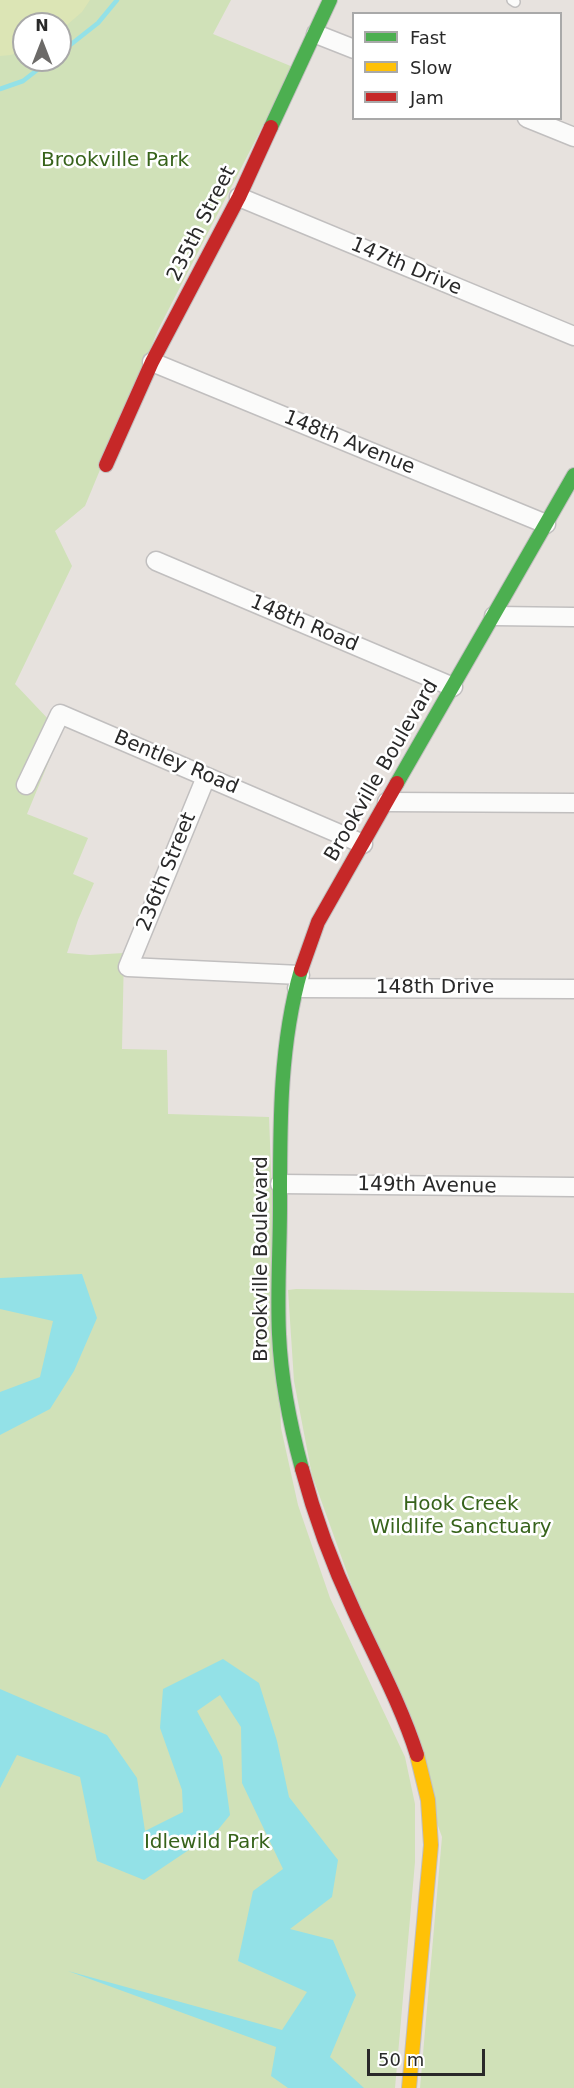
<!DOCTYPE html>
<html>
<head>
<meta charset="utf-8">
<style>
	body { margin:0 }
	#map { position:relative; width:574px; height:2088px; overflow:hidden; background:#e7e2de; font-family:"DejaVu Sans",sans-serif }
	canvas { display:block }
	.legend { position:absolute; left:352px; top:12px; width:210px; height:108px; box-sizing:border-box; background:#fff; border:2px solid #a9a9a9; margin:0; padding:8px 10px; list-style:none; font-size:18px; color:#292929 }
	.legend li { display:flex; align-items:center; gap:12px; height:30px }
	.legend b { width:30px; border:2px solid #a9a9a9 }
	.north { position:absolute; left:12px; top:12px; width:60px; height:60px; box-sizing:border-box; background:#fff; border:2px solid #a9a9a9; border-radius:50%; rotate:0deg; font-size:16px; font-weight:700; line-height:24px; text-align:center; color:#292929 }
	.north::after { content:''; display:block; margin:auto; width:21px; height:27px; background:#6c6a68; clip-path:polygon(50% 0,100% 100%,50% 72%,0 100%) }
	.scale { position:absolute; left:367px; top:2049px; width:118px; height:27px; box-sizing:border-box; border:3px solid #292929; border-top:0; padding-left:8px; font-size:18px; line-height:21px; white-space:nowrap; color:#292929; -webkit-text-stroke:4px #fff; paint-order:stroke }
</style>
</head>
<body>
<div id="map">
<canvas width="574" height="2088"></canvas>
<ul class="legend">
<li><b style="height:8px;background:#4caf50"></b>Fast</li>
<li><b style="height:8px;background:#ffc107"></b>Slow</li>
<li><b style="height:8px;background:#c62828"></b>Jam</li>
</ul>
<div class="north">N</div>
<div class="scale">50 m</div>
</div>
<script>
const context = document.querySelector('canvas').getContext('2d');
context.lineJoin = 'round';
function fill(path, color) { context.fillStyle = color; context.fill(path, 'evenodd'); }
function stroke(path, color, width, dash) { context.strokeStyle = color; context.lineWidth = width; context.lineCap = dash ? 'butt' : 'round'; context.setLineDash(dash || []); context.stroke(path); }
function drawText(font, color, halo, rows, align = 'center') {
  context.font = font + ' "DejaVu Sans",sans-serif'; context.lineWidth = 5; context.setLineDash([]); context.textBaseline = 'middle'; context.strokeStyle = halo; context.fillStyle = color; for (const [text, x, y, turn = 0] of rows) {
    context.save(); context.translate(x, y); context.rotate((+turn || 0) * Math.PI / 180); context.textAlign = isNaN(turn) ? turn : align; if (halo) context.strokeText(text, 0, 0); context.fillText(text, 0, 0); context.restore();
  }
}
fill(new Path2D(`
	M0 0H231L213 34 293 67 158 330 85 506 55 531 72 566 15 684 50 721 59 737 27 814 88 838 73 874 94 883 78 920 67 953 90 955 124 953 122 1049 167 1050 168 1114 269 1117 281 1428 298 1505 330 1598 405 1757 415 1804V1862L395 2088H0ZM24 24H60V60H24Z
	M296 1289 574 1293V2088H420L442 1837 312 1475 294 1381 288 1290Z`), '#d0e1b8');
fill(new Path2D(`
	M0 0H90L82 12 60 31V24H24V50L11 55 0 56Z`), '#dce5b5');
fill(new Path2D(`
	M82 1274 97 1318 74 1371 50 1409 0 1435V1392L40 1377 53 1321 0 1309V1278Z
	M223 1659 259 1683 277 1741 289 1797 338 1860 332 1897 290 1929 333 1940 356 1995 330 2057 364 2088H288L271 2076 276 2047 68 1971 282 2030 307 1992 238 1961 253 1891 283 1869 242 1783 241 1727 220 1695 197 1711 222 1757 230 1815 217 1831 144 1880 97 1861 80 1777 17 1755 0 1788V1689L107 1735 137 1778 145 1831 183 1812 182 1790 160 1728 163 1689Z`), '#93e1e7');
stroke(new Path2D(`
	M60 53 98 23 117 0
	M0 89 23 81 50 60`), '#93e1e7', 4.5);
const lane = new Path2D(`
	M512 0 515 2`);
const street = new Path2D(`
	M316 34 354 49
	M527 118 574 137
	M239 197 574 336
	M152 362 546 524
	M156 561 453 687
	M494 616 574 617
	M206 777 128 967 300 975
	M26 785 60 714 363 844
	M387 802 574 803
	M297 988 574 989
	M280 1184 574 1187`);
const fast = new Path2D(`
	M271 127 330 0
	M397 783 574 475
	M301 970C279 1046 280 1128 280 1206 280 1249 277 1291 279 1334 281 1380 290 1425 302 1469`);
const slow = new Path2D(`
	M409 2088 431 1845 428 1800 417 1755`);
const jam = new Path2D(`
	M106 465 152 362 239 197 271 127
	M301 970 318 922 397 783
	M302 1469C315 1518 333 1566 354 1611 376 1659 401 1705 417 1755`);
stroke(lane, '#c1bfbf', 12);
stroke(street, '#c1bfbf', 21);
stroke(fast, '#c1bfbf', 16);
stroke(slow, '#c1bfbf', 16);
stroke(jam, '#c1bfbf', 16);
stroke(lane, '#fbfbfa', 9);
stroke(street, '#fbfbfa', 18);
stroke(fast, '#4caf50', 14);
stroke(slow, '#ffc107', 14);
stroke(jam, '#c62828', 14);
drawText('20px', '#37631b', '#fff', [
	["Brookville Park",115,161],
	["Hook Creek",461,1505],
	["Wildlife Sanctuary",461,1528],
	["Idlewild Park",207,1843]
]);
drawText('20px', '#292929', '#fff', [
	["235th Street",202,224,-63],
	["147th Drive",406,267,23],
	["148th Avenue",349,443,22],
	["148th Road",304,624,23],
	["Bentley Road",176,763,23],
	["Brookville Boulevard",382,771,-60],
	["236th Street",167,872,-68],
	["148th Drive",435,988],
	["149th Avenue",427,1186,1],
	["Brookville Boulevard",262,1259,-90]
]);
</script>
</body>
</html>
